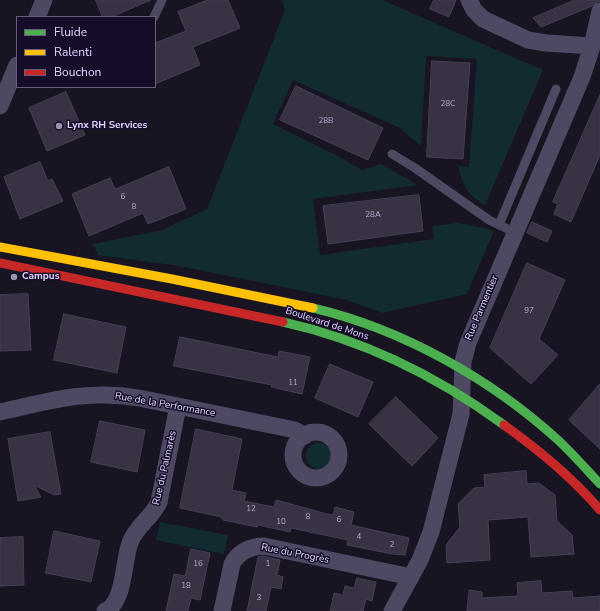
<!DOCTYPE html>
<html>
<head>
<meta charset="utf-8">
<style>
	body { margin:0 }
	#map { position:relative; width:600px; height:611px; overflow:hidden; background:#181422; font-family:"Nunito Sans",sans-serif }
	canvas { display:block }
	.legend { position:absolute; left:16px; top:16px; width:140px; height:72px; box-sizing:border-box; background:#160e28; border:1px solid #675e7e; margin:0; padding:5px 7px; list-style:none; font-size:12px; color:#e0d5ff }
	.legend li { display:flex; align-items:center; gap:8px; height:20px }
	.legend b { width:20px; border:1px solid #675e7e }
</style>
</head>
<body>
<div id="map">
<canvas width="600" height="611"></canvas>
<ul class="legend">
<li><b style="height:5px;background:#4caf50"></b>Fluide</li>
<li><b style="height:5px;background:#ffc107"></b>Ralenti</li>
<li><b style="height:5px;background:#c62828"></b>Bouchon</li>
</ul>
</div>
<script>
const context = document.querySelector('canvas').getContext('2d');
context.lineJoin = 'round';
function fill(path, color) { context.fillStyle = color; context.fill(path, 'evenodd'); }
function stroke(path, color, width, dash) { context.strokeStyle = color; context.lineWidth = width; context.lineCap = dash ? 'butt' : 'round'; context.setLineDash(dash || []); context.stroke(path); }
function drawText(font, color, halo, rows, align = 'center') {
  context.font = font + ' "Nunito Sans",sans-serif'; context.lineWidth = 3; context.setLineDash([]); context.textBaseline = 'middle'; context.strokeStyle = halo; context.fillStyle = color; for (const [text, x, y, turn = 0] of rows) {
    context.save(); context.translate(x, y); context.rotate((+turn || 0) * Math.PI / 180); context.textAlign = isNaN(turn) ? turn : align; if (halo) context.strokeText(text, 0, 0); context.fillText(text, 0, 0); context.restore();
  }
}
fill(new Path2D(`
	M282 0H382L543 70 485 205C466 194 464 187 458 166L469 167 477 59 426 56 421 146 400 128 293 80 273 124 338 156 362 170 381 164 418 185 313 199 320 255 434 239 432 226 458 223 485 228 494 231 467 294 382 313 347 300 179 266 98 255 93 244 162 230 207 209 285 10Z
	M306 456a13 13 0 1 1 26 0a13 13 0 1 1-26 0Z
	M160 522 228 535 224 554 156 540Z`), '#112b31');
const building = new Path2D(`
	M96 0H151L111 17H103Z
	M208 0H228L240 28 193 47 200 65 155 84V43L186 31 178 12Z
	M434 0H456L449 17 430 9Z
	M575 0H600V1L597 2 592 6 541 27 533 18Z
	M432 61 470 63 463 159 427 157Z
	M296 86 383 128 368 160 280 120Z
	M66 92 85 135 47 151 29 108Z
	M600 95V155L571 222 554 214 558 204 553 202Z
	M40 162 48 181 52 179 63 201 20 219 4 177Z
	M169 167 186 209 148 224 143 213 89 236 72 194 110 178 115 189Z
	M419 195 423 231 328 244 323 206Z
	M532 222 552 231 547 242 527 233Z
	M527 263 565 280 539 339 558 355 531 384 490 348Z
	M28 294 31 350 0 351V295Z
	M64 314 126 327 117 373 54 360Z
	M180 337 278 357 279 351 310 357 302 394 271 387 272 385 174 366Z
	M330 364 373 382 358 417 315 398Z
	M600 384V449L569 420Z
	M396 397 438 438 412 466 369 424Z
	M100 421 145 430 137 472 91 462Z
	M196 429 242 439 232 490 246 493 244 501 274 507 276 500 327 514 333 515 335 507 354 512 351 525 409 538 405 555 392 554 347 545 348 540 291 528 290 532 258 525 257 527 223 520 221 517 180 508Z
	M50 432 61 494 54 495 34 485 41 497 18 501 8 439Z
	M526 471 527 484 539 483 555 495 557 521 572 535 574 554 531 557 528 517 488 520 490 560 447 563 446 545 460 527 458 504 474 488 485 487 484 475Z
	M54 531 100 541 91 582 46 573Z
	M23 537 24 585 0 586V538Z
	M191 549 210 553 200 600 191 598 188 611H166L174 574 185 576Z
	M263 556 280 560 277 575 283 577 281 589 271 587 266 611H247L258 557Z
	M357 578 376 582 372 601 366 599 363 611H330L334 593 343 595 345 586 354 588Z
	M541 581 542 593 572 591 573 598 600 596V611H467L469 590 482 592V598L518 596 517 583Z`);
fill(building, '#383244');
stroke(building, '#463f56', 1);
stroke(new Path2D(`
	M154 17 162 0
	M392 154 415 168 489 220 514 232
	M499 225 556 89`), '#4e4863', 9);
stroke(new Path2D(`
	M469 0 474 10 483 19 528 40 546 43 592 46
	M37 17 44 0
	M0 106 17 65
	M0 412C49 401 88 389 139 398L295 430 305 436
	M293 455a23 23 0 1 1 46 0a23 23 0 1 1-46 0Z
	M105 611C125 603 123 561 130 543 136 526 152 518 159 502L178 406
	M222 611 232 564C238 552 251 546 264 546L411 577
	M392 611 420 560 431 532 461 414 463 362 468 343 582 77 592 46 600 11`), '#4e4863', 17);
stroke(new Path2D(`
	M313 308C402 329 491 379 558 440 573 454 586 469 600 484
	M283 322C364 340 437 376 504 425`), '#4caf50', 9);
stroke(new Path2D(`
	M0 247 172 279 313 308`), '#ffc107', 9);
stroke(new Path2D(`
	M0 263 283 322
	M504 425C539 450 572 477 600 510`), '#c62828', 9);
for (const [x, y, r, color] of [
	[59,126,4,"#9a91b2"],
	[14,277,4,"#9a91b2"]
]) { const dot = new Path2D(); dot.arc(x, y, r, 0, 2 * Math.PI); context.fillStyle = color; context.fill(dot); stroke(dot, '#160e28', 1.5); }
drawText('8px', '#b6acd0', null, [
	["28C",448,104],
	["28B",326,121],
	["6",123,197],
	["8",134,207],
	["28A",373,215],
	["97",529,311],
	["11",293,383],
	["12",251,509],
	["8",308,517],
	["6",339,520],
	["10",281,522],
	["4",359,537],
	["2",392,545],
	["16",198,564],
	["1",268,564],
	["18",186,586],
	["3",259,598]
]);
drawText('bold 10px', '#e0d5ff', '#160e28', [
	["Lynx RH Services",67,126],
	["Campus",22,277]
], 'left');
drawText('10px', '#e0d5ff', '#160e28', [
	["Rue Parmentier",482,308,-67],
	["Boulevard de Mons",327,324,18],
	["Rue de la Performance",165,405,10],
	["Rue du Palmarès",165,468,-77],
	["Rue du Progrès",295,554,11]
]);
</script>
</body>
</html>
